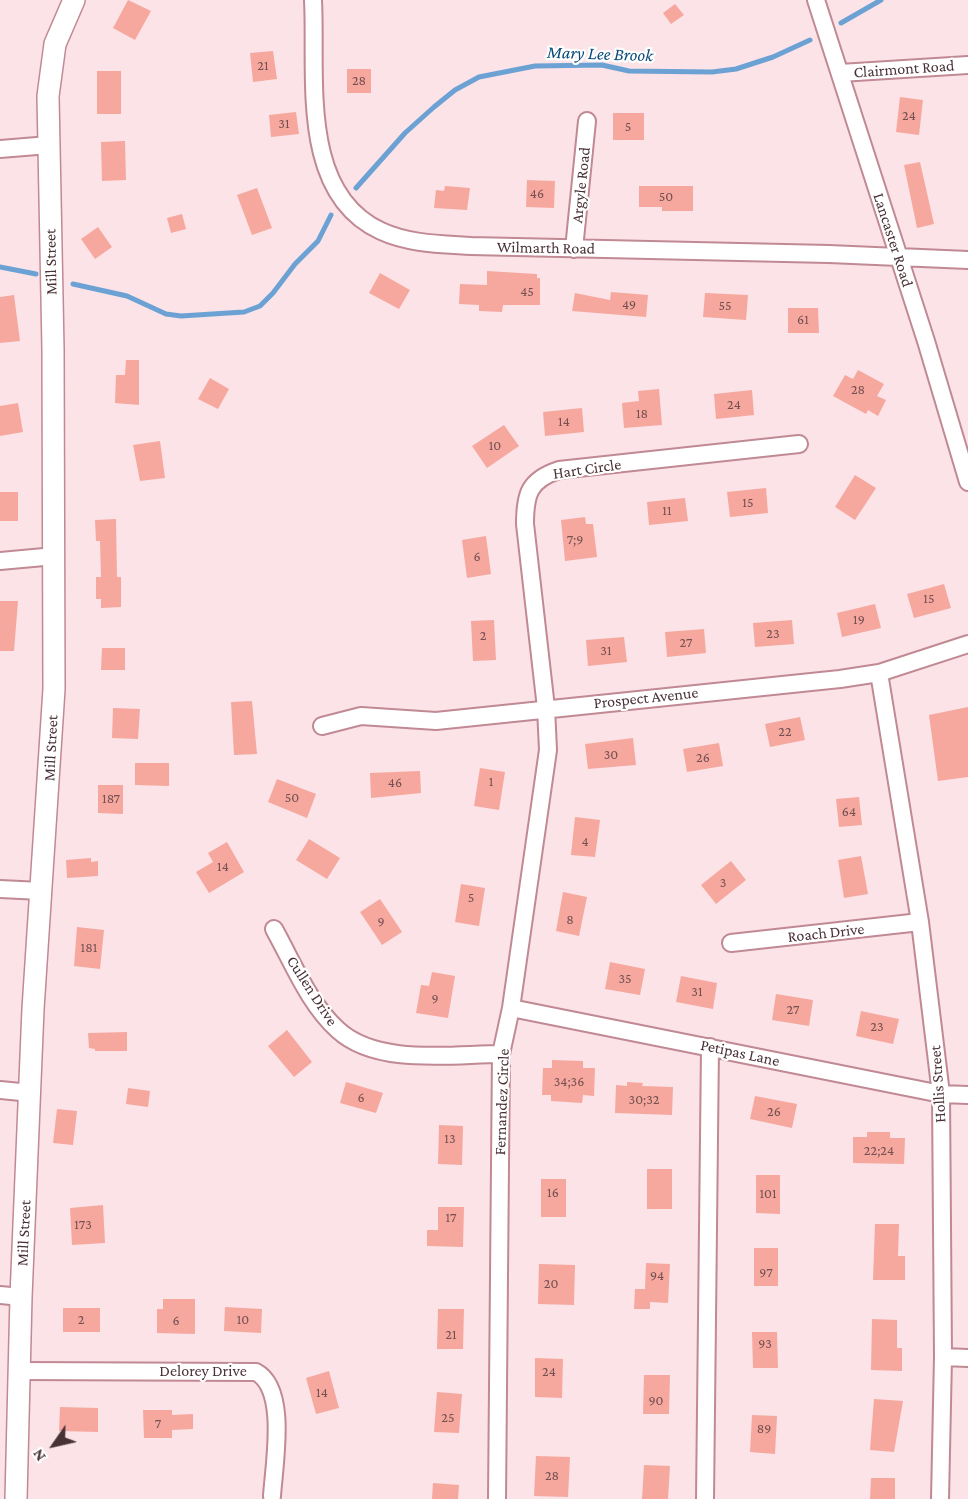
<!DOCTYPE html>
<html>
<head>
<meta charset="utf-8">
<style>
	body { margin:0 }
	#map { position:relative; width:968px; height:1499px; overflow:hidden; background:#fbe3e7; font-family:"Crimson Pro",serif }
	canvas { display:block }
	.north { position:absolute; left:24px; top:1415px; width:60px; height:60px; -webkit-text-stroke:4px #fff; paint-order:stroke; rotate:236deg; font-size:16px; font-weight:700; line-height:24px; text-align:center; color:#493237 }
	.north::after { content:''; display:block; margin:auto; width:21px; height:27px; background:#493237; clip-path:polygon(50% 0,100% 100%,50% 72%,0 100%) }
</style>
</head>
<body>
<div id="map">
<canvas width="968" height="1499"></canvas>
<div class="north">N</div>
</div>
<script>
const context = document.querySelector('canvas').getContext('2d');
context.lineJoin = 'round';
function stroke(path, color, width, dash) { context.strokeStyle = color; context.lineWidth = width; context.lineCap = dash ? 'butt' : 'round'; context.setLineDash(dash || []); context.stroke(path); }
function fill(path, color) { context.fillStyle = color; context.fill(path, 'evenodd'); }
function drawText(font, color, halo, rows, align = 'center') {
  context.font = font + ' "Crimson Pro",serif'; context.lineWidth = 4.5; context.setLineDash([]); context.textBaseline = 'middle'; context.strokeStyle = halo; context.fillStyle = color; for (const [text, x, y, turn = 0] of rows) {
    context.save(); context.translate(x, y); context.rotate((+turn || 0) * Math.PI / 180); context.textAlign = isNaN(turn) ? turn : align; if (halo) context.strokeText(text, 0, 0); context.fillText(text, 0, 0); context.restore();
  }
}
stroke(new Path2D(`
	M841 23 881 0
	M356 188 405 133 434 107 455 90 479 77 535 66 602 65 629 71 712 72 736 69 773 57 810 40
	M0 267 36 274
	M73 284 127 296 166 314 181 316 244 312 260 306 273 293 295 264 318 241 331 215`), '#6ba2d3', 5);
fill(new Path2D(`
	M128 0 151 11 135 40 113 28Z
	M675 4 684 15 671 24 663 13Z
	M273 51 277 79 253 82 250 53Z
	M347 69H371V93H347Z
	M97 71H121V114H97Z
	M900 97 923 100 919 135 896 132Z
	M296 112 299 134 271 137 269 115Z
	M613 113H644V140H613Z
	M125 141 126 180 102 181 101 142Z
	M920 162 934 224 917 228 904 165Z
	M527 180 555 181 554 208 526 207Z
	M445 186 470 188 467 210 434 208 436 190 444 191Z
	M639 186H693V211H662V207H639Z
	M257 188 272 228 252 235 237 195Z
	M182 214 186 229 171 233 167 218Z
	M98 227 112 247 95 259 81 239Z
	M487 271 537 274V278H540V305H503L502 312 479 311V305L459 304 460 284 487 285Z
	M380 273 410 290 399 309 369 293Z
	M611 292 648 295 646 317 572 311 575 293 610 300Z
	M705 293 748 295 746 320 703 317Z
	M14 295 20 341 0 343V297Z
	M788 308H818L819 333H788Z
	M126 360H139V405L115 403 116 375H125Z
	M858 370 884 384 877 396 886 400 878 416 868 410 866 414 833 396 845 375 853 379Z
	M210 378 229 389 218 409 198 399Z
	M659 389 662 425 624 428 622 403 639 401 638 391Z
	M752 390 754 415 716 419 714 394Z
	M18 403 23 432 0 436V406Z
	M582 408 584 432 545 436 543 412Z
	M504 425 519 446 487 468 472 446Z
	M160 441 165 478 140 481 133 445Z
	M855 475 876 488 855 520 835 507Z
	M766 488 768 513 730 517 727 492Z
	M0 492H18V521H0Z
	M685 498 688 521 649 525 647 502Z
	M585 517 586 524H593L597 557 565 561 561 520Z
	M116 519 117 577H121V607L101 608V599H96V577H101L100 541H96L95 520Z
	M486 536 491 574 467 578 462 540Z
	M944 584 951 608 914 618 907 594Z
	M0 601H18L14 651H0Z
	M875 604 881 628 842 637 837 613Z
	M494 620 496 660 473 661 471 621Z
	M792 620 794 644 755 647 753 623Z
	M704 629 706 653 667 657 665 632Z
	M624 637 627 662 588 666 586 640Z
	M102 648H125V670H101Z
	M252 701 257 754 234 755 231 702Z
	M968 707V777L938 781 929 715Z
	M113 708 140 709 138 739 112 738Z
	M800 717 805 740 770 747 765 724Z
	M633 738 636 765 588 769 585 744Z
	M719 743 723 766 687 772 683 749Z
	M135 763H169V786L135 785Z
	M480 768 505 772 499 810 474 806Z
	M420 771 421 793 371 798 370 773Z
	M277 779 316 794 307 818 268 802Z
	M98 785H123V814L98 813Z
	M859 797 862 825 839 827 836 799Z
	M575 817 600 820 595 857 571 855Z
	M309 839 340 858 327 879 296 860Z
	M227 842 244 872 209 893 196 872 213 862 208 853Z
	M861 856 868 894 844 898 838 860Z
	M91 858V862L98 861V876L67 878 66 860Z
	M731 861 746 880 716 904 701 885Z
	M461 884 485 888 479 926 455 922Z
	M563 892 587 897 579 936 556 931Z
	M380 899 402 932 382 945 360 912Z
	M77 927 104 930 100 969 74 966Z
	M610 962 645 969 640 995 605 989Z
	M432 972 455 976 448 1018 416 1013 421 985 429 986Z
	M681 976 717 983 713 1009 676 1002Z
	M776 994 813 1000 809 1026 772 1020Z
	M861 1011 899 1019 893 1044 856 1036Z
	M287 1030 312 1062 294 1077 268 1046Z
	M127 1032V1051H95V1049L89 1048 88 1033Z
	M552 1060 583 1061V1068H595L594 1096 583 1095 582 1103 551 1101V1095H542L543 1068H552Z
	M346 1082 383 1093 376 1113 340 1103Z
	M627 1082 643 1083 642 1086 673 1087 672 1115 615 1113 616 1085 627 1086Z
	M128 1088 150 1091 148 1107 126 1104Z
	M755 1096 797 1104 792 1128 750 1119Z
	M57 1109 77 1111 73 1145 53 1143Z
	M439 1125 463 1126 462 1165 438 1164Z
	M867 1132H890V1138H905L904 1164 853 1163V1137H867Z
	M647 1169H672V1209H647Z
	M756 1175H780V1214L756 1213Z
	M541 1179H566V1217H541Z
	M103 1205 105 1243 72 1245 70 1208Z
	M438 1207H464L463 1247 427 1246V1230H438Z
	M875 1224H899L898 1256H905V1280H873Z
	M754 1248H778V1286H754Z
	M646 1263 670 1264 668 1303 650 1302V1309H634L635 1289H645Z
	M539 1264 575 1265 574 1305 538 1304Z
	M163 1299H195V1334L157 1333V1309H163Z
	M225 1307 262 1309 261 1333 224 1331Z
	M63 1308H100V1332H63Z
	M438 1309H464L463 1349H437Z
	M872 1319 897 1320V1348H902V1371L871 1370Z
	M752 1332H777L778 1368H753Z
	M535 1358 563 1359 562 1398 535 1397Z
	M329 1371 339 1408 316 1414 306 1378Z
	M644 1375H670L669 1414H643Z
	M437 1392 462 1394 459 1433 434 1432Z
	M874 1399 903 1401 894 1452 870 1450Z
	M60 1407 98 1408V1432L59 1431Z
	M143 1410H172V1415L193 1414V1429L172 1430V1438H144Z
	M752 1415 777 1416 775 1454 750 1452Z
	M536 1456 570 1457 568 1497 534 1496Z
	M644 1465 670 1466 668 1499H642Z
	M871 1478H895V1499H870Z
	M433 1483 459 1485 458 1499H432Z`), '#f6a89f');
const minor = new Path2D(`
	M313 0C317 75 298 193 381 231 409 244 441 244 471 246L829 254 968 260
	M816 0 926 341 968 482
	M840 73 968 65
	M0 149 49 145
	M574 249 587 121
	M0 561 55 556
	M879 673 920 922 941 1094 943 1357 940 1499
	M322 726 361 716 436 721 840 679 879 673 968 644
	M0 889 41 891
	M274 929C293 963 309 1004 338 1030 377 1066 452 1054 501 1054
	M731 943 920 922
	M511 1008 941 1094 968 1095
	M0 1090 31 1093
	M0 1295 21 1297
	M943 1357 968 1358
	M19 1371 256 1372C288 1389 274 1464 272 1496
	M497 1499 501 1054 511 1008 548 750 546 708 525 524C525 494 529 480 559 470L799 444
	M705 1499 710 1047`);
const tertiary = new Path2D(`
	M16 1499 21 1297 33 1009 54 689 53 349 48 96 55 44 74 0`);
stroke(minor, '#c08994', 20);
stroke(tertiary, '#c08994', 24);
stroke(minor, '#fff', 16);
stroke(tertiary, '#fff', 21);
drawText('14px', '#745051', null, [
	["21",263,66],
	["28",359,81],
	["24",909,116],
	["31",284,124],
	["5",628,127],
	["46",537,194],
	["50",666,197],
	["45",527,292],
	["49",629,305],
	["55",725,306],
	["61",803,320],
	["28",858,390],
	["24",734,405],
	["18",642,414],
	["14",564,422],
	["10",495,446],
	["15",748,503],
	["11",667,511],
	["7;9",575,540],
	["6",477,557],
	["15",929,599],
	["19",859,620],
	["23",773,634],
	["2",483,636],
	["27",686,643],
	["31",606,651],
	["22",785,732],
	["30",611,755],
	["26",703,758],
	["1",491,782],
	["46",395,783],
	["50",292,798],
	["187",111,799],
	["64",849,812],
	["4",585,842],
	["14",223,867],
	["3",723,883],
	["5",471,898],
	["8",570,920],
	["9",381,922],
	["181",89,948],
	["35",625,979],
	["31",697,992],
	["9",435,999],
	["27",793,1010],
	["23",877,1027],
	["34;36",569,1082],
	["6",361,1098],
	["30;32",644,1100],
	["26",774,1112],
	["13",450,1139],
	["22;24",879,1151],
	["16",553,1193],
	["101",768,1194],
	["17",451,1218],
	["173",83,1225],
	["97",766,1273],
	["94",657,1276],
	["20",551,1284],
	["2",81,1320],
	["10",243,1320],
	["6",176,1321],
	["21",451,1335],
	["93",765,1344],
	["24",549,1372],
	["14",322,1393],
	["90",656,1401],
	["25",448,1418],
	["7",158,1424],
	["89",764,1429],
	["28",552,1476]
]);
drawText('16px', '#493237', '#fff', [
	["Clairmont Road",904,69,-4],
	["Argyle Road",581,185,-84],
	["Lancaster Road",893,240,72],
	["Wilmarth Road",546,248,1],
	["Mill Street",51,262,-91],
	["Hart Circle",587,469,-8],
	["Prospect Avenue",646,698,-6],
	["Mill Street",51,748,-87],
	["Roach Drive",826,933,-6],
	["Cullen Drive",312,991,57],
	["Petipas Lane",740,1053,12],
	["Hollis Street",938,1084,-94],
	["Fernandez Circle",502,1102,-88],
	["Mill Street",24,1233,-87],
	["Delorey Drive",203,1371]
]);
drawText('italic 18px', '#084977', '#fff', [
	["Mary Lee Brook",600,54,2]
]);
</script>
</body>
</html>
